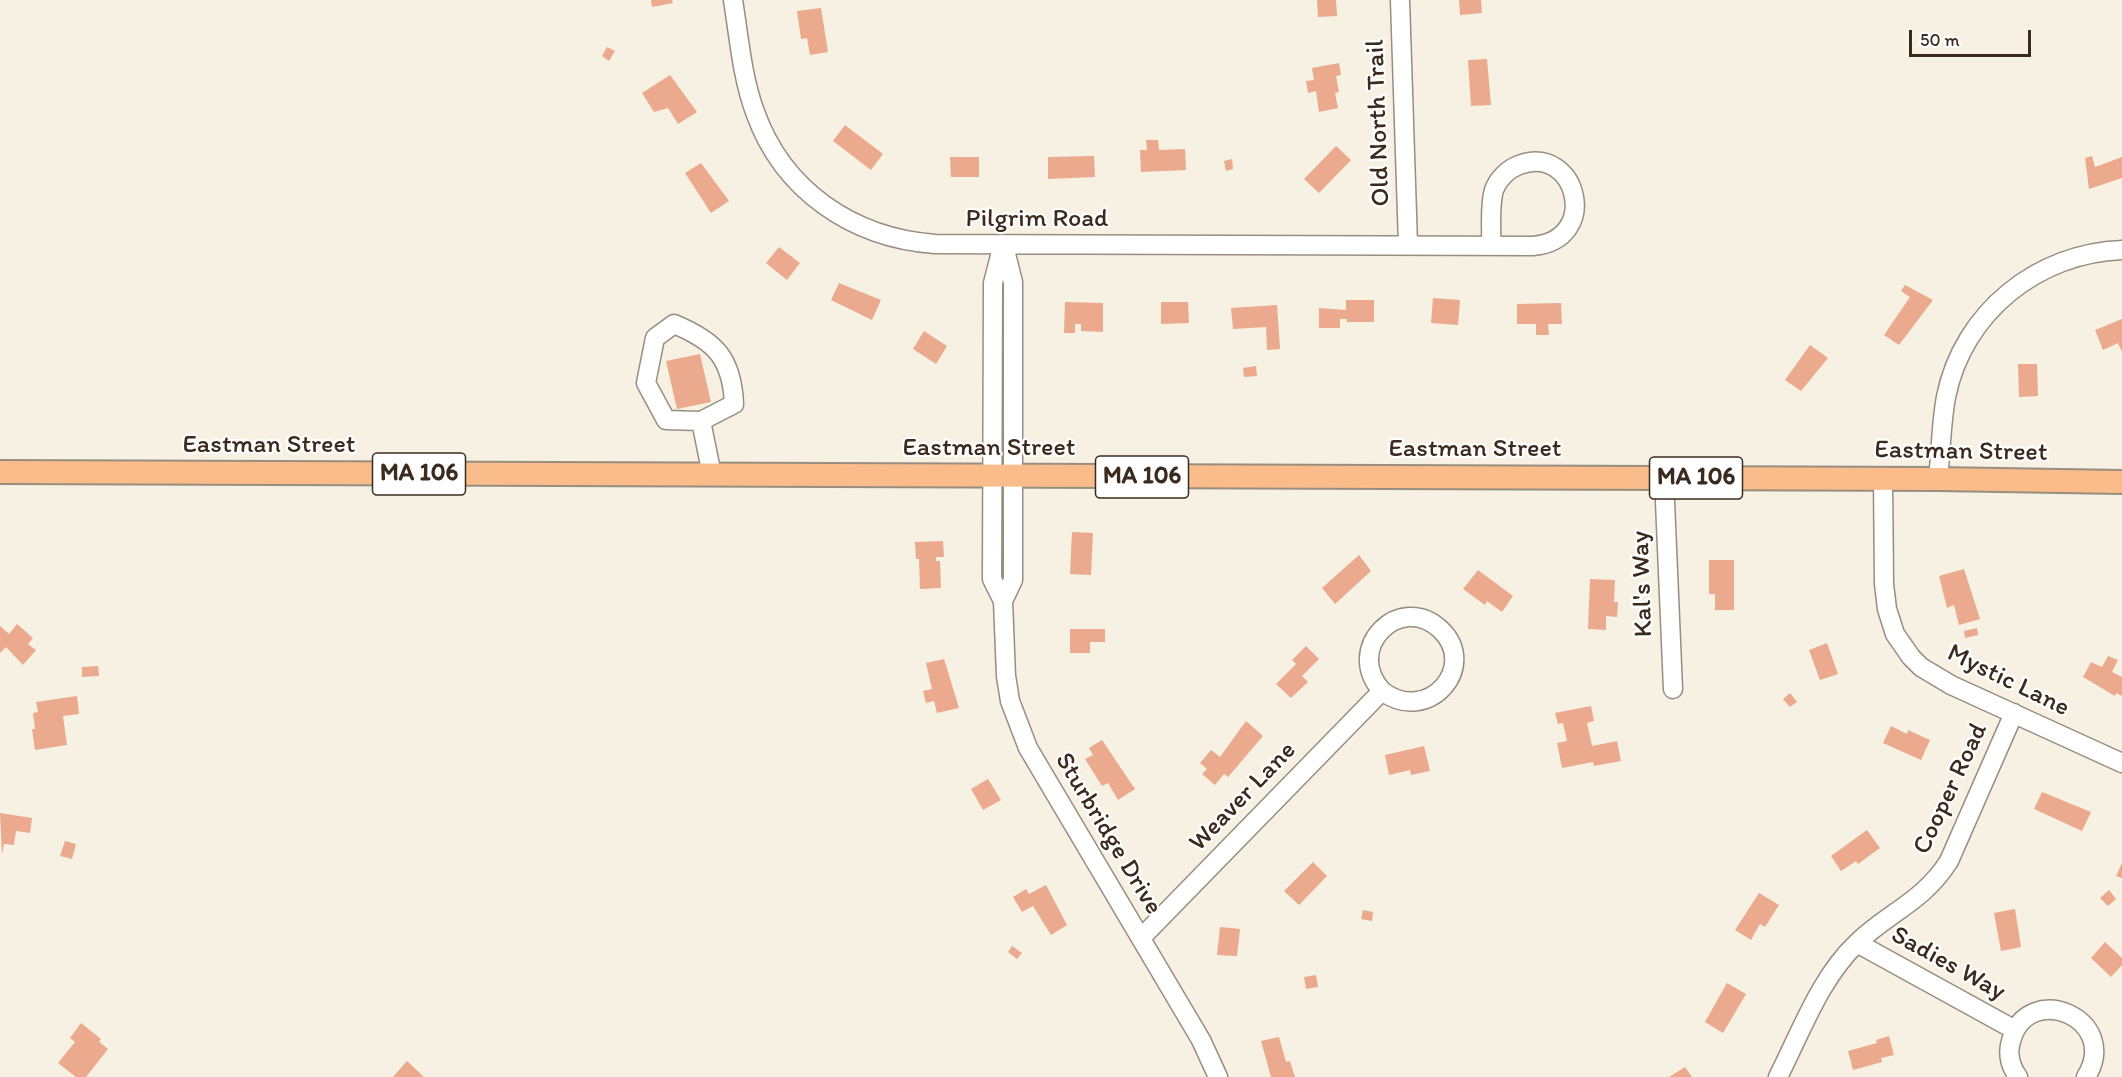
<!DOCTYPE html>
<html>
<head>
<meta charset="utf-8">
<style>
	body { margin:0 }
	#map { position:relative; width:2122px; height:1077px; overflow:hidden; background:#f6f1e2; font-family:Itim,sans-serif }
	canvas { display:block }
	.scale { position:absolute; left:1909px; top:30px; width:122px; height:27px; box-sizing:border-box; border:3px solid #3b2a1e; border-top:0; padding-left:8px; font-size:18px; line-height:21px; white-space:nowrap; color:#3b2a1e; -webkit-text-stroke:4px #fff; paint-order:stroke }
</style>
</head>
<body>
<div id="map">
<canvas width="2122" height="1077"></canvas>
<div class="scale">50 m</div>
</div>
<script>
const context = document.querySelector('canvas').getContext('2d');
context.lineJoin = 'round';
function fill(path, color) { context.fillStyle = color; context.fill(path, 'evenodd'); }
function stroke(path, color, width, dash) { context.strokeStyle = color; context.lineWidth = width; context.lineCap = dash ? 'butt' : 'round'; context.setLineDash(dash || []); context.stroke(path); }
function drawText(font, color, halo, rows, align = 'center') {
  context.font = font + ' Itim,sans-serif'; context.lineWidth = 4.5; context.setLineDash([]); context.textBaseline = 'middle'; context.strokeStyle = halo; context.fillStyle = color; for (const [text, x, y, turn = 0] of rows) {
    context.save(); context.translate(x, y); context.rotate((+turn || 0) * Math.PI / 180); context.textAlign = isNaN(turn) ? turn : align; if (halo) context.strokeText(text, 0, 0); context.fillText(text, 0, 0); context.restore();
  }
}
fill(new Path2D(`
	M651 0H672L673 3 652 7Z
	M1317 0H1336L1337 16 1318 17Z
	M1459 0H1481L1482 13 1460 15Z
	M821 8 828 52 810 55 807 38 801 39 797 11Z
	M607 47 615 51 609 61 602 56Z
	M1487 59 1491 105 1471 106 1468 60Z
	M1339 63 1341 75 1336 76 1339 92 1335 93 1338 108 1319 112 1316 91 1308 93 1306 81 1314 80 1312 68Z
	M670 75 697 112 678 124 668 108 654 112 642 93Z
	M845 125 883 154 871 170 833 141Z
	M1146 140H1158L1159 150 1185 149 1186 170 1141 172 1140 150H1147Z
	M1336 146 1351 160 1319 193 1304 179Z
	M1094 156 1095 177 1048 179V157Z
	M2092 156 2095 167 2122 157V178L2089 189 2085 158Z
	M950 157H979V177H951Z
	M1232 159 1233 169 1226 171 1224 161Z
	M701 163 729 201 711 213 685 173Z
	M779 247 800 263 787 280 766 263Z
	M839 283 881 300 872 320 831 300Z
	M1905 285 1933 300 1899 345 1884 335 1910 297 1901 291Z
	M1433 298 1460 300 1458 325 1431 323Z
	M1346 300H1374V322H1347V319H1340V328H1319V308L1346 310Z
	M1065 302 1103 303V332L1081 331V324H1075V333H1064Z
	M1161 302H1188L1189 323 1161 324Z
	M1561 303 1562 324H1548L1549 335H1536V324H1517V304Z
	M1277 305 1280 349 1267 350 1266 327 1233 329 1231 308Z
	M2122 319V352L2118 343 2103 350 2095 330Z
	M924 331 947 346 936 364 913 349Z
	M1810 345 1828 358 1801 391 1785 380Z
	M700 354 711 402 677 409 666 361Z
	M2018 364H2037L2038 396 2019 397Z
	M1256 366 1257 376 1244 377 1243 368Z
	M1072 532 1093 533 1091 575 1070 574Z
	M943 541 944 557H936V561H940L941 588 920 589 919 559H916L915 542Z
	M1359 555 1371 571 1335 604 1322 588Z
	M1709 560H1734V610H1715V594H1709Z
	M1964 569 1980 619 1959 625 1954 605 1947 608 1939 576Z
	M1478 570 1513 596 1502 612 1487 601 1485 605 1463 589Z
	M1590 579 1615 580 1614 602H1618L1617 617 1606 616V630L1588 629Z
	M17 624 33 638 28 644 36 650 23 665 6 647 0 653V626L9 634Z
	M1977 628 1978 635 1965 638 1964 631Z
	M1070 629H1105V642H1090V653H1070Z
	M1827 643 1838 674 1820 680 1809 650Z
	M1306 646 1319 659 1302 676 1308 682 1291 698 1276 684 1296 664 1292 660Z
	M2108 656 2118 660 2112 672 2122 677V696L2116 693 2115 696 2083 677 2091 662 2102 667Z
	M944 659 959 708 937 713 934 701 926 703 923 691 932 689 926 663Z
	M98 666 99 676 82 677V667Z
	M1790 693 1797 702 1790 707 1783 699Z
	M77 696 79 714 63 716 67 745 35 750 32 729H35L33 713 38 712 36 702Z
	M1591 706 1594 721 1587 723 1592 746 1617 741 1621 761 1594 766 1593 762 1562 768 1557 743 1567 741 1563 723 1558 724 1555 713Z
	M1246 721 1263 736 1228 777 1224 774 1215 785 1202 774 1207 769 1200 763 1211 750 1220 757Z
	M1891 726 1907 734 1908 730 1930 740 1921 760 1883 743Z
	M1102 740 1135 789 1118 800 1108 783 1102 786 1085 759 1093 755 1089 748Z
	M1424 746 1430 771 1411 775 1410 770 1389 775 1385 755Z
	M988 779 1001 800 983 810 971 789Z
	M2042 792 2091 812 2082 831 2034 809Z
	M0 813 32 818 30 833 16 831 14 845 4 844 2 855Z
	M1867 830 1880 848 1858 864 1856 861 1841 871 1831 856Z
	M65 841 76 844 72 859 60 856Z
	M1313 862 1327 876 1299 905 1284 891Z
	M2122 863V878L2116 876Z
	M1046 885 1067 925 1051 935 1033 906 1022 912 1013 897 1026 889 1029 894Z
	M2109 890 2116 899 2108 906 2100 898Z
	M1759 893 1779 905 1765 927 1760 924 1751 940 1735 930Z
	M2015 909 2021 947 2001 951 1994 913Z
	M1363 910 1373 912 1372 921 1361 919Z
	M1220 927 1240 929 1237 956 1217 955Z
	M2105 942 2122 958V965L2111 977 2091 958Z
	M1012 946 1022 953 1017 959 1008 952Z
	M1316 975 1318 987 1306 989 1304 977Z
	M1727 983 1746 994 1723 1033 1705 1022Z
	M81 1023 101 1039 99 1042 108 1049 86 1077H76L58 1063 75 1042 70 1038Z
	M1889 1036 1894 1055 1881 1058 1882 1062 1853 1070 1848 1051 1877 1043 1876 1040Z
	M1279 1037 1286 1062 1290 1061 1295 1077H1271L1261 1041Z
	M407 1061 424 1077H393Z
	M1685 1067 1692 1077H1669Z`), '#eba98e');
const minor = new Path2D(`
	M733 0C739 37 742 77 755 112 783 191 853 238 935 244L1533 246C1602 240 1577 143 1519 165 1508 169 1498 179 1494 190 1489 207 1492 228 1491 245
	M1400 0 1408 245
	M1003 244 993 283 992 579 1003 601 1006 676 1010 701 1028 748 1201 1040 1218 1077
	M701 421 734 404C732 358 715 341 674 324L655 338 646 383 666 420 701 421 712 475
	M1664 478 1673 689
	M1883 479 1884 584 1887 609 1895 634 1911 657 1921 667 1951 685 2122 763
	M1938 479C1941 452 1941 424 1946 397 1963 312 2038 253 2122 250
	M1003 601 1013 580V282L1004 246
	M1141 938 1382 691C1343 648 1400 592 1440 629 1480 666 1428 726 1382 691
	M1857 943 2015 1030
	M1778 1077C1801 1032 1820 978 1857 943 1889 912 1923 902 1949 861L2014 713
	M2018 1077C2011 1067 2007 1054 2011 1041 2028 979 2122 1019 2086 1077`);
const major = new Path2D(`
	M0 472 1938 479 2122 482`);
stroke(minor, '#988e80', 21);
stroke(major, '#988e80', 26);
stroke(minor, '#fff', 18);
stroke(major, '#f9bc8a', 22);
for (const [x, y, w] of [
	[419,474,93],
	[1142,477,93],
	[1696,478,93]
]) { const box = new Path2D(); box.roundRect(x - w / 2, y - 21, w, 42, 4.5); context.fillStyle = '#fff'; context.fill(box); stroke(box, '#3b2a1e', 1.5); }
drawText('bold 24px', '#3b2a1e', null, [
	["MA 106",419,474],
	["MA 106",1142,477],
	["MA 106",1696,478]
]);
drawText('26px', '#3b2a1e', '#fff', [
	["Old North Trail",1379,123,-92],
	["Pilgrim Road",1037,219],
	["Eastman Street",269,445],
	["Eastman Street",989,448],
	["Eastman Street",1475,449],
	["Eastman Street",1961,452,1],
	["Kal's Way",1643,584,-92],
	["Mystic Lane",2008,681,26],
	["Cooper Road",1951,789,-65],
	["Weaver Lane",1243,797,-46],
	["Sturbridge Drive",1108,834,59],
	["Sadies Way",1948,964,29]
]);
</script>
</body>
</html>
